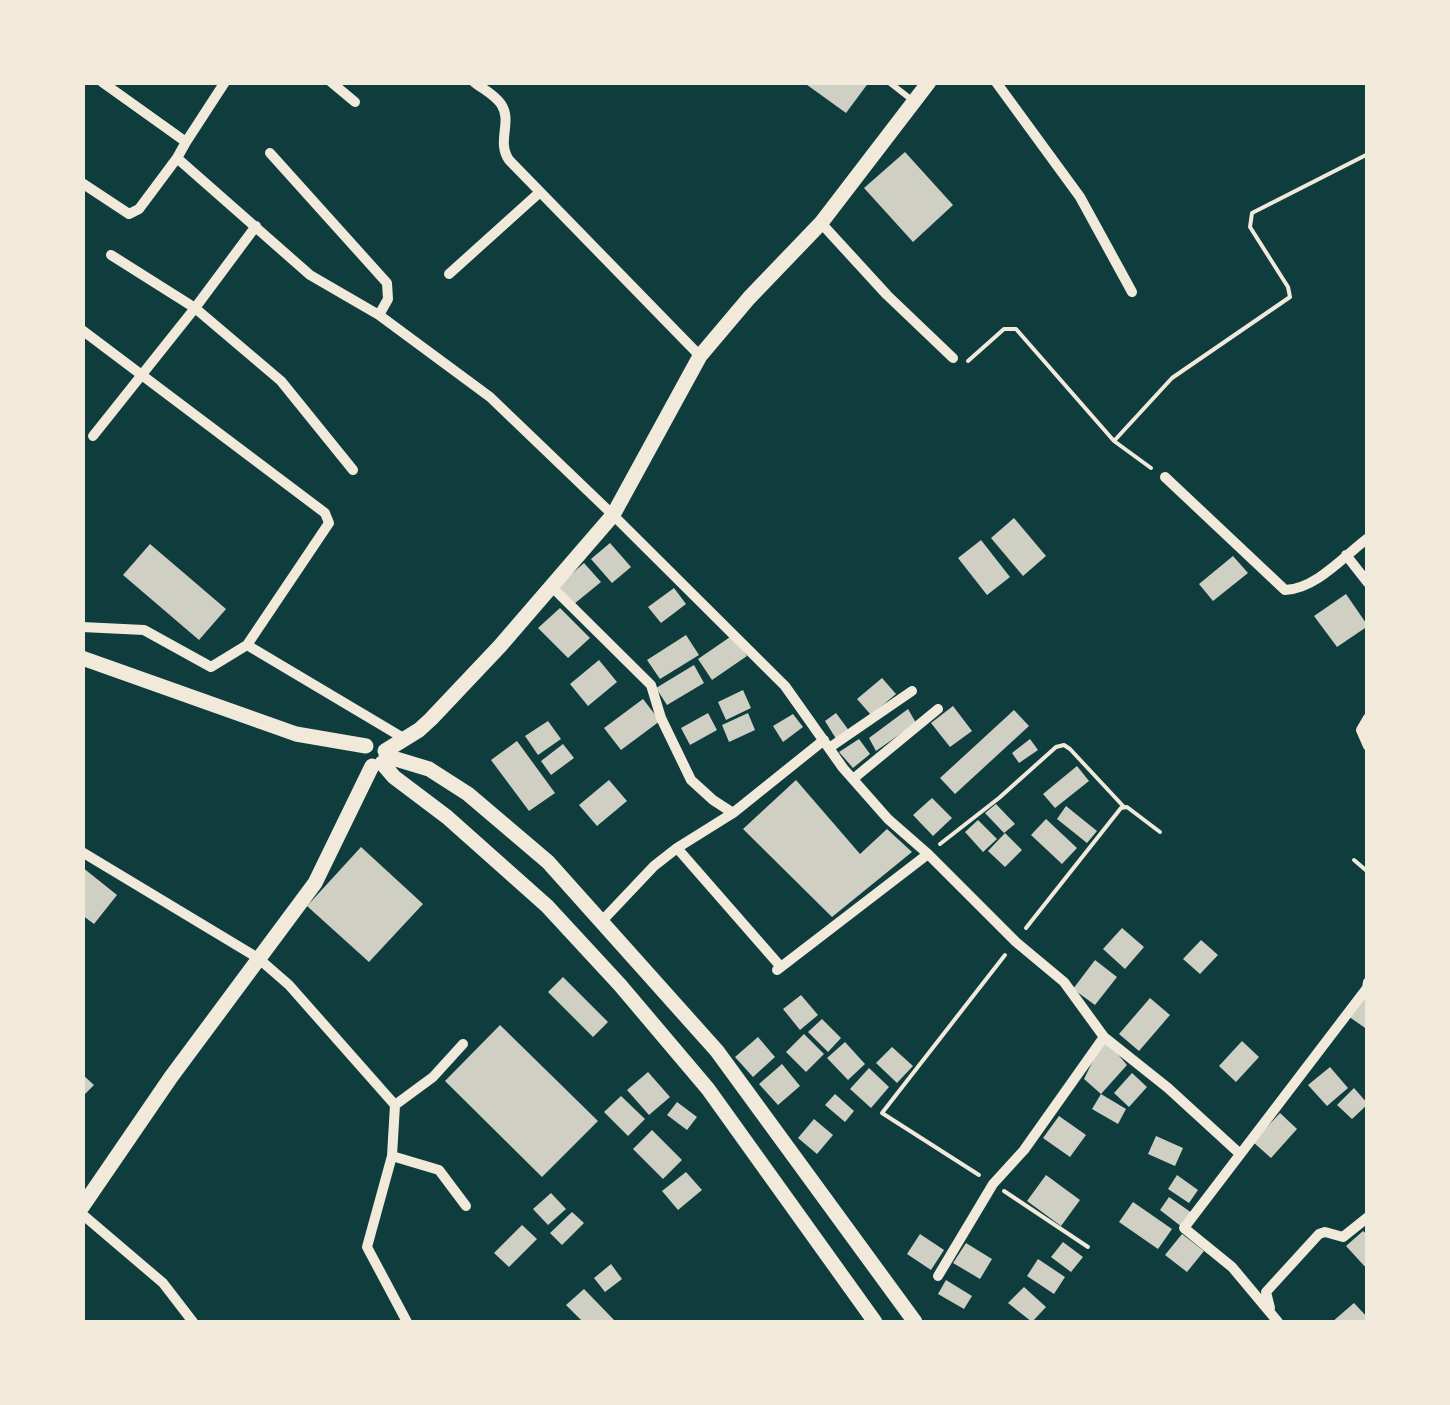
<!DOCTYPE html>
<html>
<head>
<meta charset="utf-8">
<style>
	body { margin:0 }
	#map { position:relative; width:1450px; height:1405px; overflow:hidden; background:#0f3d3e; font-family:Lato,sans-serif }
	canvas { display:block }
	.frame { position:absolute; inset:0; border:85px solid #f1e9da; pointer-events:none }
</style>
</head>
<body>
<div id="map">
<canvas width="1450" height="1405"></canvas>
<div class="frame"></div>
</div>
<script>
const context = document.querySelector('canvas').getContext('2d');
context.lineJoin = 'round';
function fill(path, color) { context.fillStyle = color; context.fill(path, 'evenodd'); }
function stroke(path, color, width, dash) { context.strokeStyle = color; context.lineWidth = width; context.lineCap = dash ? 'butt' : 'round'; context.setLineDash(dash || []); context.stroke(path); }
fill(new Path2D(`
	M803 82H869L846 113Z
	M905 152 953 205 913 242 864 188Z
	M1014 518 1046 556 1023 576 991 538Z
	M981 540 1010 577 987 595 958 558Z
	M610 543 631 567 612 583 591 559Z
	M150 544 226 609 199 640 123 575Z
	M1233 556 1248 573 1213 601 1199 584Z
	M584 563 601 582 574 604 558 586Z
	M674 588 686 604 661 623 648 607Z
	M1346 594 1368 626 1337 647 1314 616Z
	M560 608 590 638 568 658 538 628Z
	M686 635 699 655 660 679 647 660Z
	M733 635 747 656 712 680 698 659Z
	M599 660 617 682 588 706 570 684Z
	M694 665 704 683 667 705 656 688Z
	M882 678 896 694 871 715 857 699Z
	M743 690 751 708 726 720 718 702Z
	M643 699 660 721 621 750 604 728Z
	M953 706 972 731 950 747 931 723Z
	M908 709 916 723 876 751 869 738Z
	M1014 710 1029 726 955 794 940 778Z
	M708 713 717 730 690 745 681 728Z
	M748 713 755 730 729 742 722 725Z
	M836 713 850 732 838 742 825 721Z
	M793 714 803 727 783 742 773 726Z
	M548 721 561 739 538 755 525 736Z
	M859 739 870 754 853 768 839 752Z
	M1030 739 1038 750 1019 763 1012 753Z
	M517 741 555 793 529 811 491 760Z
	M563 744 574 758 551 775 541 761Z
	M1077 766 1089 781 1055 808 1043 794Z
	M609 780 627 801 597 826 579 805Z
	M796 780 860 854 887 829 912 852 832 917 743 829Z
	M932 798 952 818 933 836 913 815Z
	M996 804 1015 824 1004 833 985 813Z
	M1066 806 1097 831 1087 843 1057 819Z
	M1046 819 1077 848 1062 864 1031 835Z
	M978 820 997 839 983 852 965 832Z
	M1005 833 1022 850 1005 867 988 851Z
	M361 847 423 904 369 962 307 906Z
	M82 867 117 895 94 924 82 915Z
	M1122 928 1144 947 1125 969 1103 949Z
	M1201 940 1218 955 1200 974 1183 959Z
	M1095 960 1117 977 1095 1005 1073 989Z
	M563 977 608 1022 593 1037 548 992Z
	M801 995 818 1015 800 1030 783 1009Z
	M1364 995 1368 998V1030L1348 1016Z
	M1150 998 1170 1015 1139 1051 1119 1034Z
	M822 1019 841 1038 828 1052 808 1032Z
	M500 1025 598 1121 542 1177 445 1081Z
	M804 1034 824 1054 806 1072 786 1052Z
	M758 1037 775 1057 753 1077 735 1057Z
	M1104 1038 1127 1065 1101 1094 1084 1079Z
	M1242 1041 1259 1057 1236 1082 1219 1066Z
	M845 1042 865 1064 848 1080 827 1058Z
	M892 1047 913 1066 897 1083 876 1063Z
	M782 1064 800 1086 778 1105 759 1084Z
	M1330 1067 1348 1088 1327 1106 1308 1085Z
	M869 1068 889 1087 871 1108 850 1089Z
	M648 1072 670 1097 649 1115 627 1090Z
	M1132 1073 1147 1087 1129 1107 1114 1093Z
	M82 1074 94 1085 82 1097Z
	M1354 1088 1368 1104 1352 1119 1337 1105Z
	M835 1094 854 1111 845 1122 825 1105Z
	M1101 1094 1126 1109 1118 1124 1092 1109Z
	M621 1096 645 1119 628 1136 604 1112Z
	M677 1102 697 1117 687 1130 667 1115Z
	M1280 1113 1297 1129 1271 1158 1253 1142Z
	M1059 1116 1086 1135 1070 1157 1043 1138Z
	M814 1119 833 1135 817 1154 798 1138Z
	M652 1130 682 1160 663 1179 633 1149Z
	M1156 1136 1183 1148 1175 1166 1148 1154Z
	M686 1172 702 1190 678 1210 662 1191Z
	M1046 1175 1080 1200 1061 1226 1027 1201Z
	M1177 1175 1198 1190 1189 1203 1168 1189Z
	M551 1193 566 1209 548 1225 533 1209Z
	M1169 1197 1192 1213 1182 1227 1160 1210Z
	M1133 1202 1172 1229 1158 1249 1119 1222Z
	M572 1212 584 1223 562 1245 550 1233Z
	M522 1225 537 1239 509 1267 494 1253Z
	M1363 1231 1368 1235V1270L1346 1246Z
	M920 1234 944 1250 931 1270 907 1254Z
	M1182 1234 1204 1251 1187 1272 1165 1255Z
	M1063 1242 1083 1257 1071 1272 1051 1257Z
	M966 1243 992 1259 980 1279 953 1263Z
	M1038 1259 1065 1277 1054 1294 1027 1276Z
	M611 1264 622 1279 605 1292 594 1278Z
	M946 1280 972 1296 964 1309 938 1294Z
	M1024 1287 1046 1307 1032 1322 1008 1303Z
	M584 1289 616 1322H583L566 1305Z
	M1354 1303 1368 1318V1322H1332Z`), '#cfcfc3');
stroke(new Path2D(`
	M968 361 1004 329H1016L1114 441 1172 378 1290 297 1288 287 1250 227 1252 213 1368 154
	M1114 441 1151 468
	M940 844 999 798 1056 747 1064 745 1070 749 1124 807
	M1354 860 1368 872
	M1026 928 1121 808 1127 807 1160 832
	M979 1175 882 1113 1005 955
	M1004 1191 1088 1247`), '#f1e9da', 4);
stroke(new Path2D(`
	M889 82 912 100`), '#f1e9da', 6);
stroke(new Path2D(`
	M102 82 186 142 177 158
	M331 82 355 102
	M474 82C483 89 495 95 501 104 513 122 496 141 509 160L700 356
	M996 82 1080 197 1132 292
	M186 142 225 82
	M270 153 387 283 388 299 379 315
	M82 183 129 214 139 209 177 158 310 275 379 315 490 397 613 515 785 686 843 768 888 819 928 854 777 970
	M821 223 887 295 953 358
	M111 255 195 308 281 381 353 470
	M449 274 540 192
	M82 330 325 513 329 523 247 645 211 667 144 630 82 627
	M93 436 195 308 256 226
	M1165 477 1285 590C1316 589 1344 556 1368 538
	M1346 555 1368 583
	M551 586 651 685 661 718 691 780 713 800 733 813
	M247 645 405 739
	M1368 718 1361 730 1368 746
	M829 748 912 691
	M853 779 938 709
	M677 848 781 967
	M82 852 258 958 289 985 395 1105 433 1077 463 1044
	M928 854 1016 942 1064 982 1104 1037 1024 1150 993 1184 938 1276
	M601 922 654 866 677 848 733 813 824 740
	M1104 1037 1168 1088 1239 1153
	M395 1105 392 1156 367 1247 407 1322
	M392 1156 439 1170 466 1206
	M82 1214 163 1283 193 1322
	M1270 1308 1266 1292 1319 1234 1325 1232 1343 1237 1368 1217
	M1278 1322 1232 1267 1184 1228 1367 988 1368 982`), '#f1e9da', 10);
stroke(new Path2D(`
	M82 658 296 734 366 746
	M385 751 419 730 431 719 500 646 613 515 700 356 749 298 821 223 929 82
	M386 756 429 769 468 794 548 862 717 1051 915 1322
	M382 763 394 777 447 817 547 906 620 985 708 1089 875 1322
	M82 1207 171 1077 315 883 372 766`), '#f1e9da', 15);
</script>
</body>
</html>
